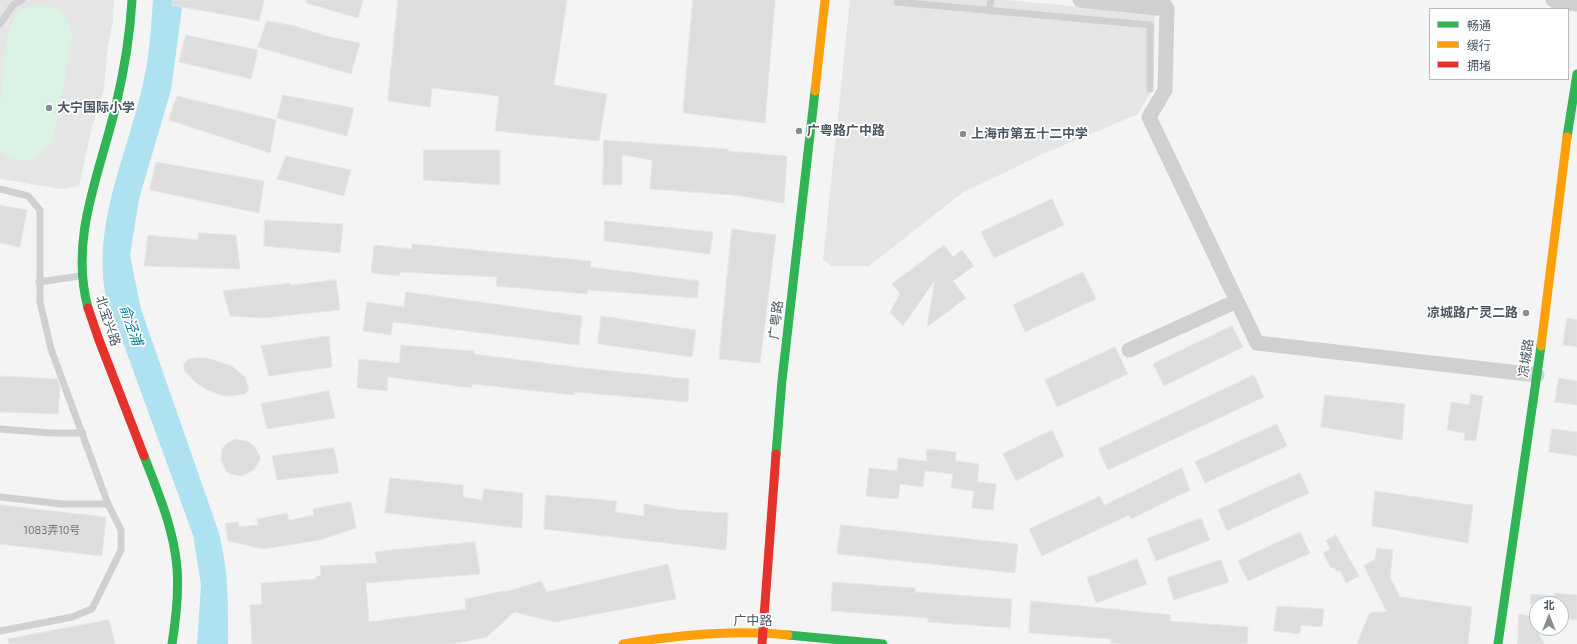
<!DOCTYPE html>
<html>
<head>
<meta charset="utf-8">
<style>
	body { margin:0 }
	#map { position:relative; width:1577px; height:644px; overflow:hidden; background:#f4f4f4; font-family:"Exo 2","Noto Sans SC",sans-serif }
	canvas { display:block }
	.legend { position:absolute; left:1429px; top:8px; width:140px; height:72px; box-sizing:border-box; background:#fff; border:1px solid #b7bbc0; margin:0; padding:5px 7px; list-style:none; font-size:12px; color:#4a5661 }
	.legend li { display:flex; align-items:center; gap:8px; height:20px }
	.legend b { width:20px; border:1px solid #b7bbc0 }
	.north { position:absolute; left:1529px; top:596px; width:40px; height:40px; box-sizing:border-box; background:#fff; border:1px solid #b7bbc0; border-radius:50%; rotate:0deg; font-size:11px; font-weight:700; line-height:16px; text-align:center; color:#4a5661 }
	.north::after { content:''; display:block; margin:auto; width:14px; height:18px; background:#868d94; clip-path:polygon(50% 0,100% 100%,50% 72%,0 100%) }
</style>
</head>
<body>
<div id="map">
<canvas width="1577" height="644"></canvas>
<ul class="legend">
<li><b style="height:5px;background:#30b455"></b>畅通</li>
<li><b style="height:5px;background:#ff9f0a"></b>缓行</li>
<li><b style="height:5px;background:#e5322d"></b>拥堵</li>
</ul>
<div class="north">北</div>
</div>
<script>
const context = document.querySelector('canvas').getContext('2d');
context.lineJoin = 'round';
function fill(path, color) { context.fillStyle = color; context.fill(path, 'evenodd'); }
function stroke(path, color, width, dash) { context.strokeStyle = color; context.lineWidth = width; context.lineCap = dash ? 'butt' : 'round'; context.setLineDash(dash || []); context.stroke(path); }
function drawText(font, color, halo, rows, align = 'center') {
  context.font = font + ' "Exo 2","Noto Sans SC",sans-serif'; context.lineWidth = 3.5; context.setLineDash([]); context.textBaseline = 'middle'; context.strokeStyle = halo; context.fillStyle = color; for (const [text, x, y, turn = 0] of rows) {
    context.save(); context.translate(x, y); context.rotate((+turn || 0) * Math.PI / 180); context.textAlign = isNaN(turn) ? turn : align; if (halo) context.strokeText(text, 0, 0); context.fillText(text, 0, 0); context.restore();
  }
}
fill(new Path2D(`
	M0 0H114L113 20 107 53 104 89 92 127 79 186 61 189 0 179Z
	M850 0H1007L1155 14 1153 89 1138 114 1043 154 962 193 869 266H832L823 260Z`), '#e6e5e6');
fill(new Path2D(`
	M34 4C59 6 71 14 72 40L53 140C39 161 21 170 0 150 0 119 0 38 16 15 21 9 27 7 34 4Z`), '#d9f2e3');
fill(new Path2D(`
	M153 0H183L171 90 139 199 130 255 141 309 219 533C229 574 228 603 228 644H197L201 585 193 535 105 293C93 218 129 151 144 79 150 53 151 26 153 0Z`), '#aee2f0');
const building = new Path2D(`
	M173 0H264L259 21 172 5Z
	M307 0H363L358 18 306 3Z
	M398 0H567L554 85 607 94 599 141 495 131 499 96 432 88 430 107 388 101Z
	M693 0H775L765 123 683 113Z
	M267 21 295 26 326 36 360 43 351 74 258 47Z
	M186 35 258 50 251 79 179 62Z
	M283 95 354 108 347 136 277 118Z
	M177 96 276 120 270 153 169 120Z
	M604 140 728 149V151L787 156 784 203 733 195 650 189 652 160 622 155V185H603Z
	M424 150H500V185L424 180Z
	M286 156 351 170 344 196 277 179Z
	M156 162 264 181 259 213 150 190Z
	M1052 199 1064 225 994 258 981 232Z
	M0 205 27 210 20 247 0 243Z
	M265 220 343 224 340 253 264 246Z
	M605 221 713 232 710 254 604 241Z
	M732 229 776 235 760 363 719 359Z
	M199 233 236 235 240 269 144 266 148 235 198 240Z
	M412 244 591 261 590 267 699 281 697 298 588 290 587 294 496 286 497 277 400 272V276L371 273 374 245 412 249Z
	M944 245 953 257 962 250 974 266 953 281 966 298 927 327 935 280 903 326 890 312 900 294 892 284Z
	M1083 272 1096 299 1025 332 1013 305Z
	M336 280 340 310 263 318 230 316 223 291 291 283V285Z
	M406 292 582 316 579 345 393 322 391 335 363 331 367 302 404 307Z
	M601 316 696 330 692 357 598 344Z
	M1567 318 1577 320V347L1563 345Z
	M1232 326 1243 347 1164 386 1153 364Z
	M329 336 332 367 269 376 261 346Z
	M401 345 474 351V354L575 367 689 379 688 402 574 392V395L472 384V388L388 377 387 391 357 388 359 359 399 363Z
	M1115 347 1128 374 1057 407 1045 380Z
	M198 358H207L232 366 245 377 249 390 245 394 229 396 220 395 204 388 195 382 184 370V364L189 359Z
	M1254 375 1264 397 1108 470 1098 449Z
	M0 376 57 379 60 387 58 414 0 412Z
	M1559 378 1577 381V405L1555 402Z
	M329 391 335 418 267 429 261 404Z
	M1471 394 1483 396 1476 441 1464 440 1465 433 1447 430 1451 402 1469 405Z
	M1325 395 1405 404 1402 440 1321 427Z
	M1277 424 1287 446 1205 483 1195 462Z
	M1552 429 1577 432V456L1549 452Z
	M1052 430 1064 456 1016 481 1003 454Z
	M236 439 249 442 254 446 261 458 254 470 242 476 230 474 226 471 221 460 222 449 226 444Z
	M334 448 339 473 277 480 272 456Z
	M927 449 956 452 955 461 979 464 977 482 996 484 993 510 972 508 974 491 951 488 953 474 925 471 923 487 900 484 898 499 866 496 869 468 897 471 898 458 926 461Z
	M1182 468 1190 490 1131 519 1129 515 1042 556 1029 529 1100 496 1104 505Z
	M1300 473 1309 493 1227 531 1218 510Z
	M390 478 463 485V497L482 500 484 489 523 493 522 528 385 513Z
	M1375 491 1473 505 1468 543 1372 526Z
	M546 495 617 501 615 512 644 516V504L681 510 728 513 726 550 544 529Z
	M351 502 356 528 320 540 263 549 228 541 225 523 238 522 239 527 258 525 257 519 287 513 289 520 314 515 313 509Z
	M0 505 106 517 102 556 0 544Z
	M1201 518 1210 540 1156 561 1147 539Z
	M841 525 1018 544 1015 573 837 554Z
	M1300 532 1310 553 1248 581 1238 561Z
	M1336 535 1359 576 1346 583 1340 570 1337 572 1334 567 1331 568 1323 553 1330 549 1326 541Z
	M475 542 480 574 366 583 369 622 466 609 465 599 504 591 505 592 541 581 547 592 668 564 676 599 555 622 514 612 487 637 452 644H252L250 605 262 604 261 583 316 579V576H321L320 566 377 563 375 552Z
	M1377 548 1393 550 1390 577 1400 597 1472 607 1468 644H1357L1369 614 1373 612H1387L1364 566 1375 559Z
	M1137 559 1147 584 1096 603 1087 578Z
	M1221 560 1229 582 1174 600 1167 578Z
	M833 582 915 588V592L1012 599 1010 628 928 622V618L831 611Z
	M1555 593 1577 595V620L1561 617V604H1530L1531 594 1554 596Z
	M1031 601 1171 615 1170 621 1248 627 1247 644H1123L1111 643V639L1029 633Z
	M1277 606 1324 609 1322 627 1301 625 1300 634 1274 631Z
	M1519 614 1537 617 1538 632 1544 644H1518Z
	M109 620 115 644H9L8 639Z`);
fill(building, '#ddddde');
stroke(building, '#e5e6e7', 1);
stroke(new Path2D(`
	M897 2 1150 25V89
	M989 11 991 0
	M0 24 13 5 22 0
	M0 189 28 196 40 210V302L51 349 108 504 121 530V550L92 609 72 617 0 631
	M39 282 80 276
	M0 429 52 433H83
	M0 497 62 504H108`), '#ced0d2', 7);
stroke(new Path2D(`
	M1080 0 1167 9
	M1162 0 1167 9 1165 90 1149 117 1257 343 1537 375
	M1553 0 1577 4
	M1129 350 1237 301`), '#ced0d2', 15);
stroke(new Path2D(`
	M1567 137 1577 74
	M88 308C69 238 100 173 116 105 124 71 130 36 132 0
	M776 454 782 380 815 91
	M144 456C158 492 174 529 177 568 179 593 176 619 172 644
	M788 635 883 644
	M1498 644 1541 346`), '#30b455', 9);
stroke(new Path2D(`
	M815 91 825 0
	M1541 346 1567 137
	M623 644C677 635 733 629 788 635`), '#ff9f0a', 9);
stroke(new Path2D(`
	M88 308 99 340 144 456
	M762 644 776 454`), '#e5322d', 9);
for (const [x, y, r, color] of [
	[49,108,4,"#868d94"],
	[799,131,4,"#868d94"],
	[963,134,4,"#868d94"],
	[1526,313,4,"#868d94"]
]) { const dot = new Path2D(); dot.arc(x, y, r, 0, 2 * Math.PI); context.fillStyle = color; context.fill(dot); stroke(dot, '#fff', 1.5); }
drawText('11px', '#707881', null, [
	["1083弄10号",52,530]
]);
drawText('bold 13px', '#4a5661', '#fff', [
	["大宁国际小学",57,108],
	["广粤路广中路",807,131],
	["上海市第五十二中学",971,134],
	["凉城路广灵二路",1518,313,"right"]
], 'left');
drawText('13px', '#4a5661', '#fff', [
	["广粤路",776,320,-83],
	["北宝兴路",108,321,72],
	["凉城路",1526,358,-82],
	["广中路",753,621]
]);
drawText('italic 14px', '#0c7c9b', '#fff', [
	["俞泾浦",131,325,71]
]);
</script>
</body>
</html>
